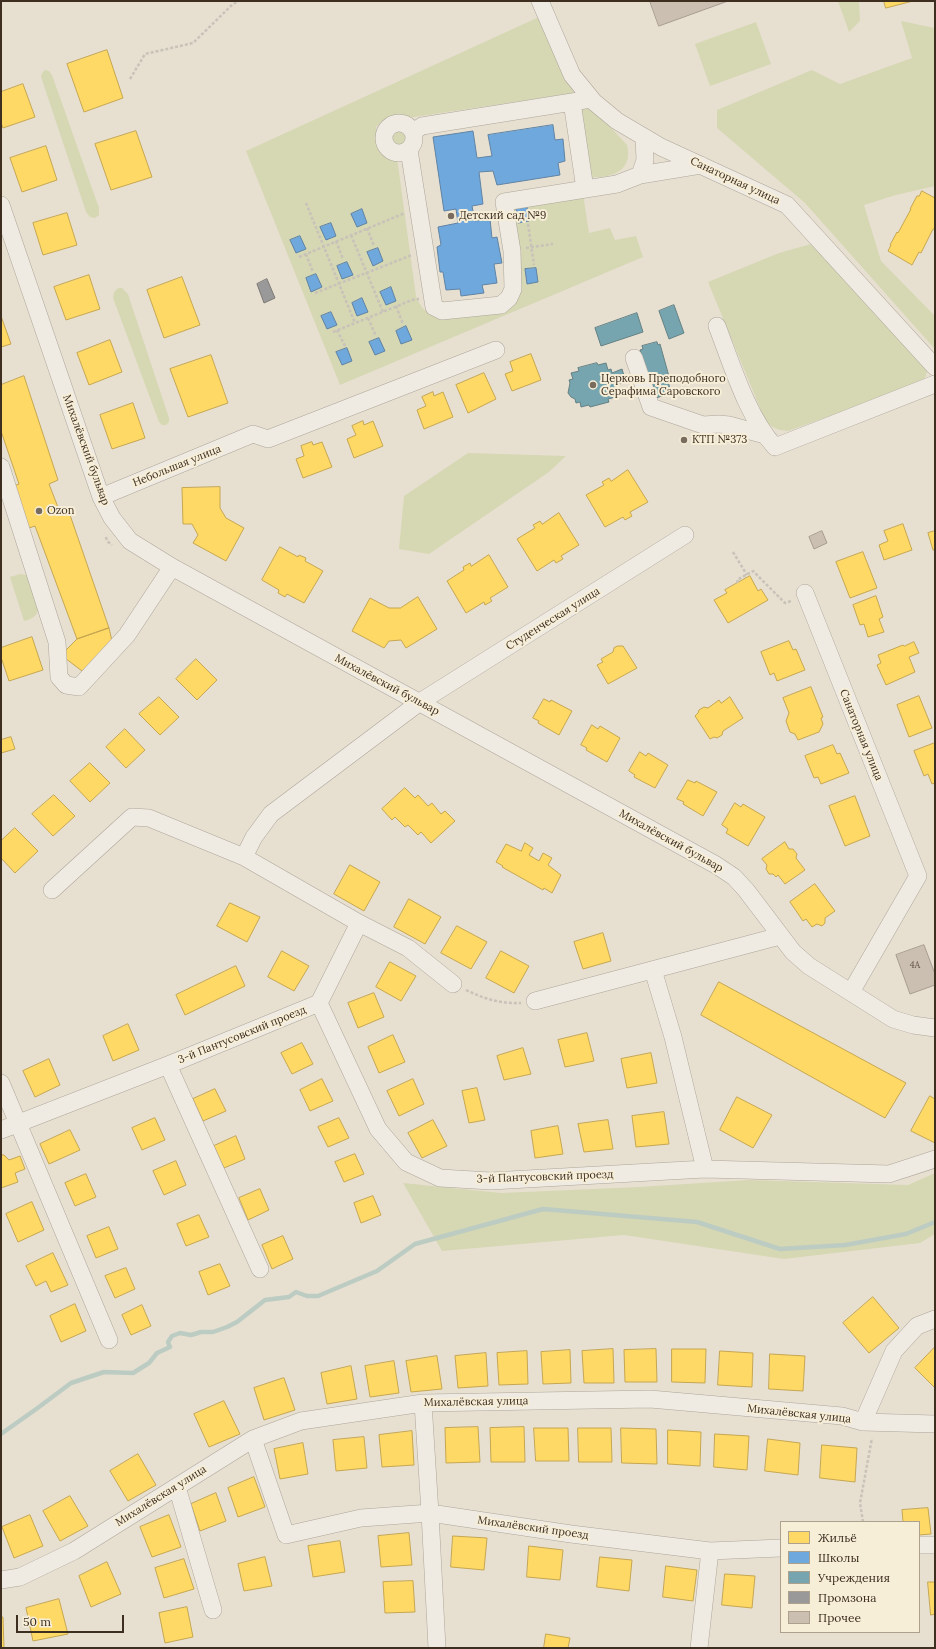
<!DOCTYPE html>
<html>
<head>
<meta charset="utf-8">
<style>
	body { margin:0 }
	#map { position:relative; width:936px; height:1649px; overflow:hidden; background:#e7e0d1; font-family:Lora,serif }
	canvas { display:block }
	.frame { position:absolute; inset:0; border:2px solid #3d2e20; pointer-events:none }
	.legend { position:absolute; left:780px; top:1521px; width:140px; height:112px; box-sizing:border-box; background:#f7eed8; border:1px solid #ada18e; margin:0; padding:5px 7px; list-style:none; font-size:12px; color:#3d2e20 }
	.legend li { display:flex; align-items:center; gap:8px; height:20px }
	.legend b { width:20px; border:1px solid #ada18e }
	.scale { position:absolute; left:16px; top:1615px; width:108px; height:18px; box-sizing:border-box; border:2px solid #3d2e20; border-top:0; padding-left:5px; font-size:12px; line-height:14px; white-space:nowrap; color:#3d2e20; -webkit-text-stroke:3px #f7eed8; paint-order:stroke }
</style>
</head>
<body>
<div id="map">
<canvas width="936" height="1649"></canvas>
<div class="frame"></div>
<ul class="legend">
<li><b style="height:11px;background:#ffd966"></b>Жильё</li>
<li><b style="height:11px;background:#6fa8dc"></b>Школы</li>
<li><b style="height:11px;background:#76a5af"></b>Учреждения</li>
<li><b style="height:11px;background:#999"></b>Промзона</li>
<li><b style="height:11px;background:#cbbfb2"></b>Прочее</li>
</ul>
<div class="scale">50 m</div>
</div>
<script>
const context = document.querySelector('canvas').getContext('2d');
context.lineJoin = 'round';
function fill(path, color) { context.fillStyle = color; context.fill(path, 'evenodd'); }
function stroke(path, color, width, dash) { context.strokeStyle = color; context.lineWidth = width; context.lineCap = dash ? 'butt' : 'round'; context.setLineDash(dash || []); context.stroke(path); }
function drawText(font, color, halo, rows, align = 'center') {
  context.font = font + ' Lora,serif'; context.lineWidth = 4; context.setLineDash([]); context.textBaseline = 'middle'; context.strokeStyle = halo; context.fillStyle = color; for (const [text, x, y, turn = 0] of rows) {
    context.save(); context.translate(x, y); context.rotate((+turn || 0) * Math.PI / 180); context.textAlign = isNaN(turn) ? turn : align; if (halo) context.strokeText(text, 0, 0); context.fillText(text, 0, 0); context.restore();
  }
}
fill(new Path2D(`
	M838 1H859L860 21 849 32Z
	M539 17 574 93 381 122 376 127C379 146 379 150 397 158L416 296C420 307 428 316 439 318L506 306 508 206 583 194 589 233 610 228 615 240 636 236 643 257 340 385 246 151Z
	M901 21 935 28V186L896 195 864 205 881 261 935 316 934 348 805 203 717 128V110L812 70 840 84 912 58Z
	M756 22 771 64 710 86 695 44Z
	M45 70 49 71 52 75 99 208V215L95 218 90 217 86 212 41 77 42 73Z
	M586 101 627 145C634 173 608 179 586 177L576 106Z
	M389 139a10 10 0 1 1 20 0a10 10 0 1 1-20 0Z
	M811 244 814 245 925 367 927 372 925 378 919 384 788 431C777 430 772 428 765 420L708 282 779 253Z
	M118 288H122L128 294 169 418V422L166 425H162L159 422 113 298 114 292Z
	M468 453 566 456 549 472 429 554 399 549 404 496Z
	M20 574 27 575 40 606C37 615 34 619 24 621L10 577Z
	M935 1173V1234L920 1243 784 1259 624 1235 442 1251 403 1183 501 1193 639 1187 749 1180 908 1185Z`), '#d6d7b3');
const homes = new Path2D(`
	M884 1H913L886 8Z
	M107 50 123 98 84 112 67 64Z
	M23 84 35 117 3 128 1 123V92Z
	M136 131 152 177 111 190 95 144Z
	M46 146 57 180 22 192 10 158Z
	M922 191 935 198V229H933L921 253 919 252 912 265 888 251 891 245H890L897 232 898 233 911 209H910L917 196H919Z
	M67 213 77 245 43 255 33 223Z
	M89 275 100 309 66 320 54 287Z
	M182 277 200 325 164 338 147 290Z
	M1 316 11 344 1 347Z
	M110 340 122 372 89 385 77 353Z
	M531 354 541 380 512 391 505 374 513 371 510 362Z
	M211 355 228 403 188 417 170 369Z
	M484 373 496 399 468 413 456 385Z
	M24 376 58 480 49 484 61 515 69 512 109 628 77 639 35 526 26 529 11 487 19 484 1 431V385Z
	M433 392 434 396 443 392 453 417 424 429 417 410 426 406 422 397Z
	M133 403 145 438 112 449 100 415Z
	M363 421 364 425 373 421 383 446 354 458 347 439 356 435 352 426Z
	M312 442 313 445 322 442 332 467 303 478 296 459 304 456 301 446Z
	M628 470 648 502 630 512 632 516 625 520 623 517 605 527 586 495 604 485 602 482 609 478 611 481Z
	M220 487V508L226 518 244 528 226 561 193 543 198 535 192 524H183L182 488Z
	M559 513 579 545 561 556 563 559 556 563 554 560 537 571 517 539 535 528 533 525 540 521 542 524Z
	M903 524 912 550 884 560 879 545 888 541 884 531Z
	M935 531V550H933L928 533Z
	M280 547 298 557 299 555 306 558 305 561 323 571 304 603 287 594 285 597 278 593 279 590 262 580Z
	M863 552 877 588 850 598 836 562Z
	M489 555 508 587 490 598 492 601 485 605 484 602 466 613 447 581 464 570 463 567 470 563 471 566Z
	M750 576 758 591 761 589 768 600 728 623 714 600 727 593 725 590Z
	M876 596 883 617 879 619 884 632 868 637 864 624 860 625 853 605Z
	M418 597 437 629 406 648 401 640 389 641 384 648 352 631 370 598 389 608H400Z
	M109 628 112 641 82 671 61 655 77 639Z
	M32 637 43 670 9 681 1 657V648Z
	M789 641 793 650 796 649 805 670 777 681 774 673 770 675 761 652Z
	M914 642 919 653 909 657 915 672 886 685 877 665 881 663 878 655 903 645 904 646Z
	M618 646H623L637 668 608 684 597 665 603 662 601 659 613 652 614 648Z
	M196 659 217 680 197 700 176 679Z
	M811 687 823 717 821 718 823 724 819 732 798 740 795 734 790 732 786 721 789 713 783 698Z
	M919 696 932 728 909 737 897 705Z
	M159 697 179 717 160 735 139 714Z
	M730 697 743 718 723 731 722 735 717 738 714 737 710 739 695 716 698 713 699 710 704 707 708 708 719 700 721 703Z
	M544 699 550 702 551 700 572 711 559 735 538 723 539 721 533 718Z
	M592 725 598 729 600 726 620 738 607 762 586 750 587 748 581 745Z
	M125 729 145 750 126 768 106 747Z
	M11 737 15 749 1 753V740Z
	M935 743V783L932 784 928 774 924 776 914 751Z
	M833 745 837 754 840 753 849 773 821 784 818 777 814 778 805 756Z
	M640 752 646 756 648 753 668 765 655 788 634 777 635 775 629 771Z
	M90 763 110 783 90 802 70 781Z
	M688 780 695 783 696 781 717 792 703 816 683 804 684 802 677 799Z
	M405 788 415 798 418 795 428 806 432 803 441 814 445 811 455 821 431 843 421 832 418 835 408 825 405 827 395 817 392 820 382 809Z
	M54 795 75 816 53 836 32 814Z
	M855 796 870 836 845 846 829 806Z
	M735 803 741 807 743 804 765 817 748 846 726 833 728 829 722 825Z
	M15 828 38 851 15 873 1 858V841Z
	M785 842 789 849H793L797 854 796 858 805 870 785 884 778 875 776 877 773 874H769L766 869 767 865 762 859Z
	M525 843 533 848 529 855 539 861 543 853 552 858 548 865 561 875 552 893 544 888 543 890 502 867 503 866 496 862 506 844 521 851Z
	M350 865 380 882 364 911 334 894Z
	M815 884 835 911 825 918V923L822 926 817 924 812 927 806 919 803 921 790 902Z
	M409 899 441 917 425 944 394 927Z
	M230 903 260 917 247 942 217 926Z
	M457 926 487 942 471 969 441 953Z
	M603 933 611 961 583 969 574 942Z
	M282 951 309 966 294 991 268 977Z
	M501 951 529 966 514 993 486 978Z
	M390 962 416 976 401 1001 376 987Z
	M236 966 245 986 185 1015 176 995Z
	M719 982 906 1083 885 1118 701 1015Z
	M374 993 384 1017 358 1028 348 1003Z
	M128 1024 139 1050 113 1061 103 1036Z
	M587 1033 594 1061 565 1067 558 1040Z
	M393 1035 405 1062 379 1073 368 1047Z
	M302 1043 313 1064 292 1074 281 1053Z
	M523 1048 531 1074 504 1080 497 1056Z
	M651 1053 657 1083 627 1088 621 1059Z
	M49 1059 60 1085 35 1097 23 1071Z
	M322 1079 333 1101 310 1111 300 1090Z
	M413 1079 424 1104 399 1116 387 1091Z
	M477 1088 485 1120 469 1123 462 1091Z
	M215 1089 226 1111 203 1121 193 1099Z
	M930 1096 935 1099V1143L911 1131Z
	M737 1097 772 1115 753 1148 720 1130Z
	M664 1112 669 1144 636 1147 632 1116Z
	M155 1118 165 1140 142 1150 132 1128Z
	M339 1118 349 1138 328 1147 318 1127Z
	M433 1120 447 1146 422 1158 408 1133Z
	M608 1120 613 1149 584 1152 578 1124Z
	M558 1126 563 1154 535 1158 531 1131Z
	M70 1130 80 1150 49 1164 40 1144Z
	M236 1136 245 1159 224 1168 214 1146Z
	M355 1154 364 1174 344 1182 335 1162Z
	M1 1155H4L9 1160 20 1156 25 1169 15 1173 18 1182 1 1188Z
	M176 1161 186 1185 164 1195 153 1171Z
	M86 1174 96 1197 75 1206 65 1183Z
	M260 1189 269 1210 248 1220 239 1198Z
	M373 1196 381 1215 361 1223 354 1203Z
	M32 1202 44 1230 18 1242 6 1214Z
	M199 1215 209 1237 186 1246 177 1224Z
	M109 1227 118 1249 96 1258 87 1236Z
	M283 1236 293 1259 272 1269 262 1245Z
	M53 1253 68 1285 51 1292 46 1281 36 1286 26 1266Z
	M220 1264 230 1286 208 1295 199 1272Z
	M126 1268 135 1289 115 1298 105 1276Z
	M873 1297 899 1328 869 1353 843 1323Z
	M75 1304 86 1331 61 1342 50 1316Z
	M142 1305 151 1326 131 1335 122 1315Z
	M935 1347V1388L915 1368Z
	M613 1349 614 1383H584L582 1351Z
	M656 1349 657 1382H625L624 1350Z
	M672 1349H706L705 1383 672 1382Z
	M570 1350 571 1383 543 1384 541 1352Z
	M527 1351 528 1384 499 1385 497 1353Z
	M720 1351 753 1353 752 1387 718 1385Z
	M486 1353 488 1386 458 1388 455 1356Z
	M770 1354 805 1356 803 1391 769 1389Z
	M437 1356 442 1389 411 1392 406 1361Z
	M394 1361 399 1393 370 1397 365 1366Z
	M351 1366 357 1399 327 1404 321 1373Z
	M284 1378 295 1410 264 1420 254 1388Z
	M224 1401 240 1434 209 1447 194 1414Z
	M478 1427 480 1462 446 1463 445 1428Z
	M524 1427 525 1462H491L490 1428Z
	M534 1428H568L569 1461H536Z
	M578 1428H611L612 1462H579Z
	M621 1428 656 1429 657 1464 622 1463Z
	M668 1430 701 1432 700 1466 668 1464Z
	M412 1431 414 1465 382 1467 379 1435Z
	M715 1434 749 1436 747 1470 714 1467Z
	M364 1437 367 1468 336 1471 333 1440Z
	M768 1439 800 1443 798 1475 765 1471Z
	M303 1443 308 1474 280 1479 274 1449Z
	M822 1445 857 1448 855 1482 820 1478Z
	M138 1454 156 1485 128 1501 110 1471Z
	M254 1477 265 1507 238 1517 228 1488Z
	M216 1493 226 1521 200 1531 191 1504Z
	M70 1496 88 1526 60 1541 43 1511Z
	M928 1508 931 1534 919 1535V1522H903L902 1510Z
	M30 1515 43 1546 14 1558 2 1527Z
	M169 1515 181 1547 152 1557 140 1527Z
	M409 1533 412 1565 381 1567 378 1536Z
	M453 1536 487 1538 484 1570 451 1567Z
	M340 1541 345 1572 313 1577 308 1546Z
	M529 1546 563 1550 560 1580 527 1577Z
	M265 1557 272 1586 244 1591 238 1564Z
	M600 1557 632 1560 629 1591 597 1587Z
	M184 1559 194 1589 164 1598 155 1568Z
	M107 1562 121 1594 91 1607 79 1576Z
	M666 1566 697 1570 693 1601 663 1597Z
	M725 1574 755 1576 752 1608 722 1605Z
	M413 1581 415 1612 385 1613 383 1582Z
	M928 1582H935V1614L931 1615Z
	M59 1599 68 1634 33 1641 26 1608Z
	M187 1607 193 1637 165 1643 159 1613Z
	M1 1617H3L4 1648H1Z
	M546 1634 570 1638 568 1648H544Z`);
fill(homes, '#ffd966');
stroke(homes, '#c5a651', 1);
const schools = new Path2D(`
	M553 125 555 140 563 139 565 161 558 163 560 175 497 185 493 171 479 172 483 204 472 206 475 221 490 219 492 238 497 237 502 263 494 264 497 283 482 285 484 293 461 296 460 289 446 290 443 272H440L437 247 441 245 438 227 458 223 456 209 444 211 433 137 473 131 477 158 492 156 488 135Z
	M527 207 529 221 518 223 516 208Z
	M362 209 367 223 357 227 351 214Z
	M331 223 336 236 326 240 320 227Z
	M300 236 306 249 296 253 290 240Z
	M378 248 383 261 373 266 367 252Z
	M347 262 353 275 342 279 337 266Z
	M536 268 538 282 527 284 525 269Z
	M316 274 322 287 311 292 306 278Z
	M391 287 396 301 386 305 380 292Z
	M362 298 368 312 357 316 352 303Z
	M331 312 337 325 327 329 321 316Z
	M406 326 412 340 401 344 396 331Z
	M379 338 385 351 375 355 369 342Z
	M347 348 352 361 342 365 336 352Z`);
fill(schools, '#6fa8dc');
stroke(schools, '#6083a4', 1);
const public = new Path2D(`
	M674 305 684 333 669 339 659 311Z
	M637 313 643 332 601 346 595 328Z
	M657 342 658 345 660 344 670 380 668 381 671 393 656 398 653 385 650 386 640 350 643 349 642 346Z
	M597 363 598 365 606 363 608 370 611 369 612 373 622 369 626 382 616 385 617 389H614L616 397 608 399 609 402 590 407 589 405 581 407 580 402 576 403 575 399 571 397 568 393 570 383 569 380 573 379 571 373 579 371 578 368Z`);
fill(public, '#76a5af');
stroke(public, '#658184', 1);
const industry = new Path2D(`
	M267 279 275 298 264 303 257 284Z`);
fill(industry, '#999');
stroke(industry, '#7d7975', 1);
stroke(new Path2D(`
	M1 1434 39 1407 71 1383 104 1372 133 1373 149 1363 157 1353 170 1347 168 1342 172 1336 180 1333 191 1335 201 1332H213L227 1327 237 1322 265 1300 289 1297 296 1292 307 1296H318L377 1271 415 1244 543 1209 697 1222 780 1249 845 1245 906 1234 935 1222`), '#bcccc2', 4.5);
const building = new Path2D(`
	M650 1H728L659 26Z
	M822 531 827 543 814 549 809 537Z
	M924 945 935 974V985L910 994 896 955Z`);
fill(building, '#cbbfb2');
stroke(building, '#a89c90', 1);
const minor = new Path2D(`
	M540 1 572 75 594 102 617 121 661 147 787 205 935 367
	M572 102 585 189
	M384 138a15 15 0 1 1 30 0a15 15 0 1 1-30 0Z
	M413 132 422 126 591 99
	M409 150 434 307 442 311 501 305 509 298 513 289 512 251 504 202 617 184 640 175 645 160 644 137
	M640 175 701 165
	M1 205 101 497 112 518 130 541 172 567 716 865 734 877 746 890 793 952 809 966 893 1019 913 1025 935 1028
	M717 326C732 365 747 416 775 447L935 384
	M634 358 651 407 703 425 719 424 729 425 765 435
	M1 467 57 642 59 677 66 685 79 687 127 635 172 567
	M101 497 253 434 268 439 496 350
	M805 593 918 876 851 992
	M244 857 254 837 271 814 420 702 685 535
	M52 890 132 817 149 818 244 857 359 923 408 948 453 984
	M653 970 673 1037 705 1169
	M535 1001 780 936
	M319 1003 359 923
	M168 1065 260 1269
	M1 1083 109 1340
	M1 1130 168 1065 319 1003 378 1129 406 1162 440 1178 491 1181 705 1169 889 1174 935 1159
	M423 1403 430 1513 437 1648
	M863 1422 935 1424
	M253 1439 286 1535 361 1518 430 1513 571 1534 710 1551 781 1548
	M177 1487 213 1610
	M919 1545H935
	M1 1580 20 1577 74 1551 253 1439 301 1421 423 1403 650 1399 842 1416 863 1422 894 1351 917 1326 935 1319
	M699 1648 710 1551`);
stroke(minor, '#ada599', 18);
stroke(new Path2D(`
	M130 79 145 54 193 43 233 4 239 1
	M306 203 355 323
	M528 224 534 265
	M367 228 374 246
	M351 235 383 312
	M336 241 343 259
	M526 248 553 244
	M306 254 313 272
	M299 257 405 213
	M315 293 412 255
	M396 306 403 324
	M368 318 376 336
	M337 330 345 346
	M333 332 412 300 419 299
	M106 537 107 541 112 545
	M733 552 747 575
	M738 583 737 580 753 571 785 603 791 601
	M466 990C484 999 502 1004 521 1003
	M863 1522 860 1503 872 1438`), '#c8c2b9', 2.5, [3, 2]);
stroke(minor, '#efebe3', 17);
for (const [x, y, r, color] of [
	[451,216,4,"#786c5e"],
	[593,385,4,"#786c5e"],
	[684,440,4,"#786c5e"],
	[39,511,4,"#786c5e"]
]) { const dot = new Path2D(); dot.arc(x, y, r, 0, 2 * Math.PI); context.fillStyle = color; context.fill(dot); stroke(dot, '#f7eed8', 1.5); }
drawText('9px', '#605244', null, [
	["4А",915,965]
]);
drawText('11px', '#3d2e20', '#f7eed8', [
	["Санаторная улица",735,181,25],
	["Михалёвский бульвар",86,450,70],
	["Небольшая улица",177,466,-22],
	["Студенческая улица",553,619,-32],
	["Михалёвский бульвар",387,685,28],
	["Санаторная улица",861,735,68],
	["Михалёвский бульвар",671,841,29],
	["3-й Пантусовский проезд",242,1035,-22],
	["3-й Пантусовский проезд",545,1177,-2],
	["Михалёвская улица",476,1402,-1],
	["Михалёвская улица",799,1414,6],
	["Михалёвская улица",161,1496,-32],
	["Михалёвский проезд",533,1528,8]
]);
drawText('11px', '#3d2e20', '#f7eed8', [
	["Детский сад №9",459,216],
	["Церковь Преподобного",601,379],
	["Серафима Саровского",601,392],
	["КТП №373",692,440],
	["Ozon",47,511]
], 'left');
</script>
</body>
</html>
